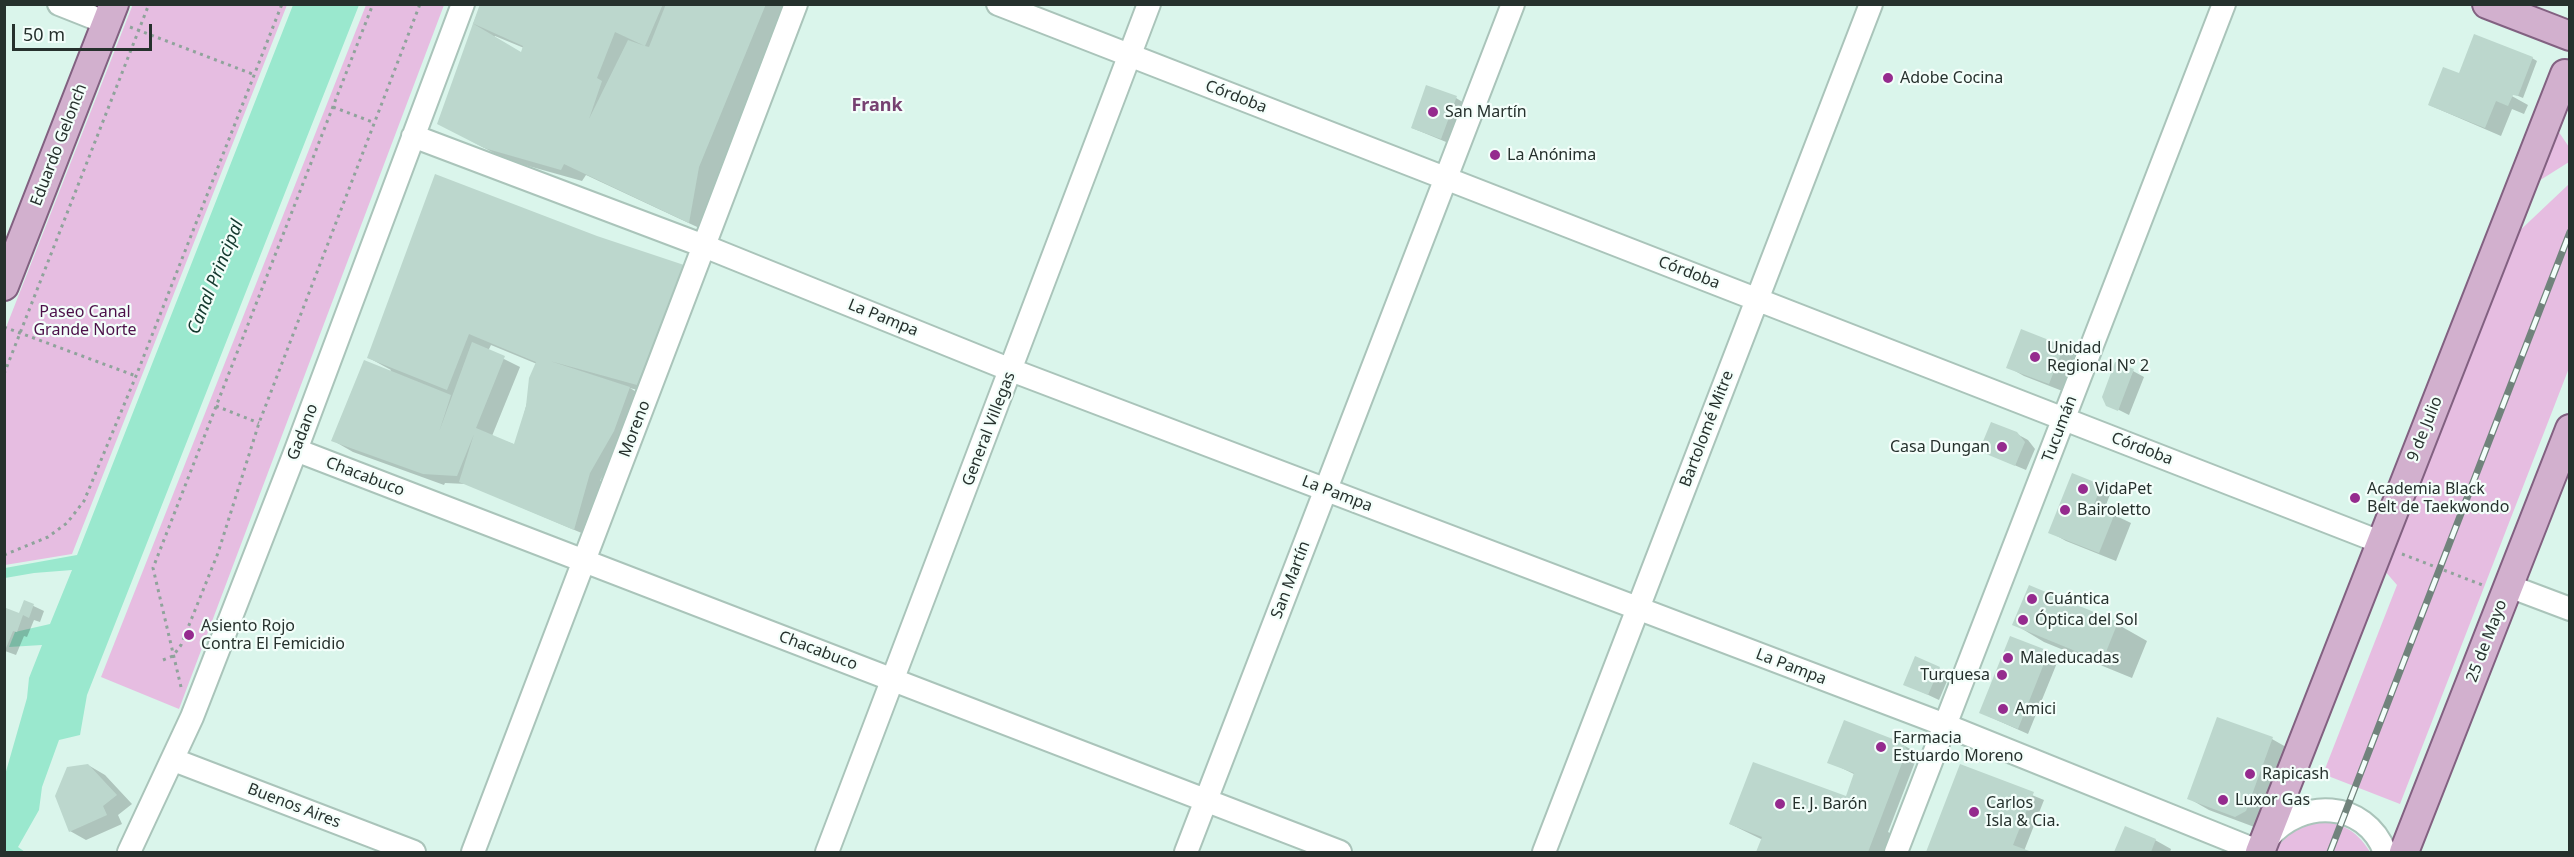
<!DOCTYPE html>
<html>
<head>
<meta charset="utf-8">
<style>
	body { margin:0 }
	#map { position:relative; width:2574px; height:857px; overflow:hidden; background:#daf5eb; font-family:"Noto Sans",sans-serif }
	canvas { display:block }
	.frame { position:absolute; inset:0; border:6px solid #26312d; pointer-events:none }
	.scale { position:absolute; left:12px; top:24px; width:140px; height:27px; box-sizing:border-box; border:3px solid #26312d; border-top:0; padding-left:8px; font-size:18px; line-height:21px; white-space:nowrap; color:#26312d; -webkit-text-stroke:4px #f3fefa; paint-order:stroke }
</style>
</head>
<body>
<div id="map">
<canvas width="2574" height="857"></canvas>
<div class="frame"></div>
<div class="scale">50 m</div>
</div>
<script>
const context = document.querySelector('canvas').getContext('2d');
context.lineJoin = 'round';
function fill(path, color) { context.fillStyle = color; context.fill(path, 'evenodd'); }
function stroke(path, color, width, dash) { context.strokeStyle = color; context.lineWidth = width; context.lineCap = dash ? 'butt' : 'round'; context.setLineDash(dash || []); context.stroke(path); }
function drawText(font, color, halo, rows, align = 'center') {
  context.font = font + ' "Noto Sans",sans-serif'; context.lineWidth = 4.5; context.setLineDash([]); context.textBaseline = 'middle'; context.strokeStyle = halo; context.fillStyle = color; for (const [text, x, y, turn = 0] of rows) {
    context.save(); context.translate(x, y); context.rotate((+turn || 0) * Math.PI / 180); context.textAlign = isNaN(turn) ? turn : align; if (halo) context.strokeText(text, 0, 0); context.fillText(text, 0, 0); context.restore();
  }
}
fill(new Path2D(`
	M133 4 287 5 72 554 5 565V330Z
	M366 5H444L179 709 101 677Z
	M2556 128 2569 147V162L2534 184Z
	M2569 184V368L2400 804 2323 774 2397 585 2384 570 2514 236Z
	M2312 821C2339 821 2356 829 2370 852H2272C2283 835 2293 828 2312 821Z`), '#e6bde1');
fill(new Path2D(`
	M293 5H359L87 695 80 735 59 740 42 787 39 810 18 847 25 852H5V775L27 698 29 678 42 645 9 647 15 632 50 624 72 570 34 573 5 578V568L77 555Z`), '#9ae8ce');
fill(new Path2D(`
	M481 4H792L710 233 586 175 582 181 507 160 460 135 473 24ZM495 36 524 48 522 54 494 38Z
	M2532 58 2537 61 2523 98 2511 93 2510 95 2528 105 2524 114 2512 109 2501 136 2429 105 2458 75Z
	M1456 98 1466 104 1451 144 1412 128Z
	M596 238 683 266 704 278 659 396 630 388 651 401 623 439 600 481 606 484 591 537 466 484 445 483 444 485 353 452 332 440 391 370 369 358ZM491 345 537 364 516 445 492 436 520 367 488 351Z
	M2063 347 2079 356 2065 392 2024 376 2008 367Z
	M2133 371 2144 377 2129 415 2115 408Z
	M2017 434 2028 440 2035 449 2026 470 1981 451Z
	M2101 486 2111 492 2104 510 2131 523 2116 561 2066 541 2050 532Z
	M25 602 44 611 40 622 34 620 27 637 24 636 16 655 5 651 4 617 20 615Z
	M2014 624H2117L2147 641 2132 678 2044 642Z
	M2048 652 2059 658 2028 734 1981 713Z
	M1939 668 1950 674 1939 700 1905 684Z
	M2272 739 2293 751 2257 828 2209 810 2188 798Z
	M1903 745 1914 751 1917 757 1888 832 1899 838 1893 852H1758L1763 840 1730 824 1846 798 1856 775 1829 762Z
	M88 765 105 775 132 804 118 815 122 824 86 840 70 831Z
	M1961 766 2044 800 2024 851 2029 852 1928 851Z
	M2125 828 2155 840 2171 849 2170 852H2116Z`), '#0003');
fill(new Path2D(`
	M480 4H663L645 46 615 32 597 78 602 81 589 119 628 40 645 46 649 47 666 4H766L699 167 689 223 564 164 561 170 484 148 437 124ZM472 23 523 46 521 52Z
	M2474 34 2533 57 2518 96 2513 95 2508 106 2496 101 2485 128 2428 105 2443 67 2459 73Z
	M1426 85 1457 96 1441 139 1411 128Z
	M435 174 597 236 684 265 637 385 550 361 630 387 614 431 590 473 574 530 459 482 474 434 457 476 423 474 331 441 364 360 451 395 439 432 472 342 505 356 476 428 514 444 526 406 529 378 536 362 469 334 447 390 367 358Z
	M2021 329 2064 346 2049 384 2006 368Z
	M2115 362 2134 369 2118 411 2106 406 2102 397Z
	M1991 422 2017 432 2025 442 2015 466 1979 451Z
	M2072 473 2102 485 2094 504 2115 513 2099 553 2048 533Z
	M2029 585 2118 622 2102 662 2012 625Z
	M24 600 34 604 29 618 23 615 17 632 13 631 4 653V613L6 608 19 613Z
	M2010 636 2049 651 2018 729 1979 713Z
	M1915 656 1940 667 1928 695 1903 685Z
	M2217 717 2273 737 2246 811 2235 817 2187 799Z
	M1844 720 1903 743 1907 750 1868 852H1756L1762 837 1729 824 1753 762 1846 796 1854 773 1827 763Z
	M88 764 117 795 103 806 107 815 69 832 55 796 67 767Z
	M1960 764 2034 792 2013 845 2032 852H1926Z
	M2125 826 2156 839 2151 852H2114Z`), '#bcd7cd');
const minor = new Path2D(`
	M59 4 107 23
	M998 4 2380 542
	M413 136 704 246 1011 370 1945 725 2260 852
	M296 450 1340 852
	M2509 586 2570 609
	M174 760 414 852
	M2268 838C2301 798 2365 800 2385 852
	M129 852 192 717 296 450 463 4
	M473 852 796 4
	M827 852 1149 4
	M1186 852 1513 4
	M1544 852 1871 4
	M1896 852 2224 4`);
const major = new Path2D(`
	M2487 4 2570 36
	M4 286 114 4
	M2260 852 2565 74
	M2404 852 2570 429`);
stroke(minor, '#aac4ba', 26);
stroke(major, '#826181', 32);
stroke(new Path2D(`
	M130 27 255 75
	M333 107 375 123
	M4 327 136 376
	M4 374 149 4
	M216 406 259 423
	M2402 554 2485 586
	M4 555 48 537 67 523 84 501 136 376 282 4
	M163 660 173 656 181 645 218 553 259 423 420 4
	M181 687 153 568 373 4`), '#8fa39b', 3, [3, 4.5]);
stroke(minor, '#fff', 22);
stroke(major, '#d2b0ce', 28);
const rail = new Path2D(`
	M2330 852 2570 232`);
stroke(rail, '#71837c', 7);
stroke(rail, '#f3fefa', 4.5, [14]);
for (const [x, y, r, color] of [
	[1888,78,6,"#952b8e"],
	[1433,112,6,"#952b8e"],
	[1495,155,6,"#952b8e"],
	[2035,357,6,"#952b8e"],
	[2002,447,6,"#952b8e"],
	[2083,489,6,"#952b8e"],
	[2355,498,6,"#952b8e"],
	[2065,510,6,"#952b8e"],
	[2032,599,6,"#952b8e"],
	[2023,620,6,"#952b8e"],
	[189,635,6,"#952b8e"],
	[2008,658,6,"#952b8e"],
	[2002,675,6,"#952b8e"],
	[2003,709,6,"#952b8e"],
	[1881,747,6,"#952b8e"],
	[2250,774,6,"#952b8e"],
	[2223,800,6,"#952b8e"],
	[1780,804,6,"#952b8e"],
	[1974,812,6,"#952b8e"]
]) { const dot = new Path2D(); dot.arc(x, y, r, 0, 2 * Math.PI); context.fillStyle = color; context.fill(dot); stroke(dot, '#f3fefa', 2); }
drawText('16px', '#26312d', '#f3fefa', [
	["Adobe Cocina",1900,78],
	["San Martín",1445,112],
	["La Anónima",1507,155],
	["Unidad",2047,348],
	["Regional N° 2",2047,366],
	["Casa Dungan",1990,447,"right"],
	["VidaPet",2095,489],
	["Academia Black",2367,489],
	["Belt de Taekwondo",2367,507],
	["Bairoletto",2077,510],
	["Cuántica",2044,599],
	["Óptica del Sol",2035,620],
	["Asiento Rojo",201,626],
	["Contra El Femicidio",201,644],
	["Maleducadas",2020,658],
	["Turquesa",1990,675,"right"],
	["Amici",2015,709],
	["Farmacia",1893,738],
	["Estuardo Moreno",1893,756],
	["Rapicash",2262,774],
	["Luxor Gas",2235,800],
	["Carlos",1986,803],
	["Isla & Cia.",1986,821],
	["E. J. Barón",1792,804]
], 'left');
drawText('16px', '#26312d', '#f3fefa', [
	["Córdoba",1236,97,21],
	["Eduardo Gelonch",59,145,-69],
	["Córdoba",1689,273,21],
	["La Pampa",883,318,22],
	["Moreno",635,429,-69],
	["General Villegas",989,429,-69],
	["Bartolomé Mitre",1707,429,-69],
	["Tucumán",2060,429,-69],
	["9 de Julio",2425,429,-68],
	["Gadano",303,432,-69],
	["Córdoba",2142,449,21],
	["Chacabuco",365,477,21],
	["La Pampa",1337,494,21],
	["San Martín",1291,580,-69],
	["25 de Mayo",2487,641,-69],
	["Chacabuco",818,651,21],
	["La Pampa",1791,667,21],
	["Buenos Aires",294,806,21]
]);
drawText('16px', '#4c1049', '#f3fefa', [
	["Paseo Canal",85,312],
	["Grande Norte",85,330]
]);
drawText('bold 18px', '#764171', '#f3fefa', [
	["Frank",877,106]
]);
drawText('italic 18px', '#14382e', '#f3fefa', [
	["Canal Principal",216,277,-68]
]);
</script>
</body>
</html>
